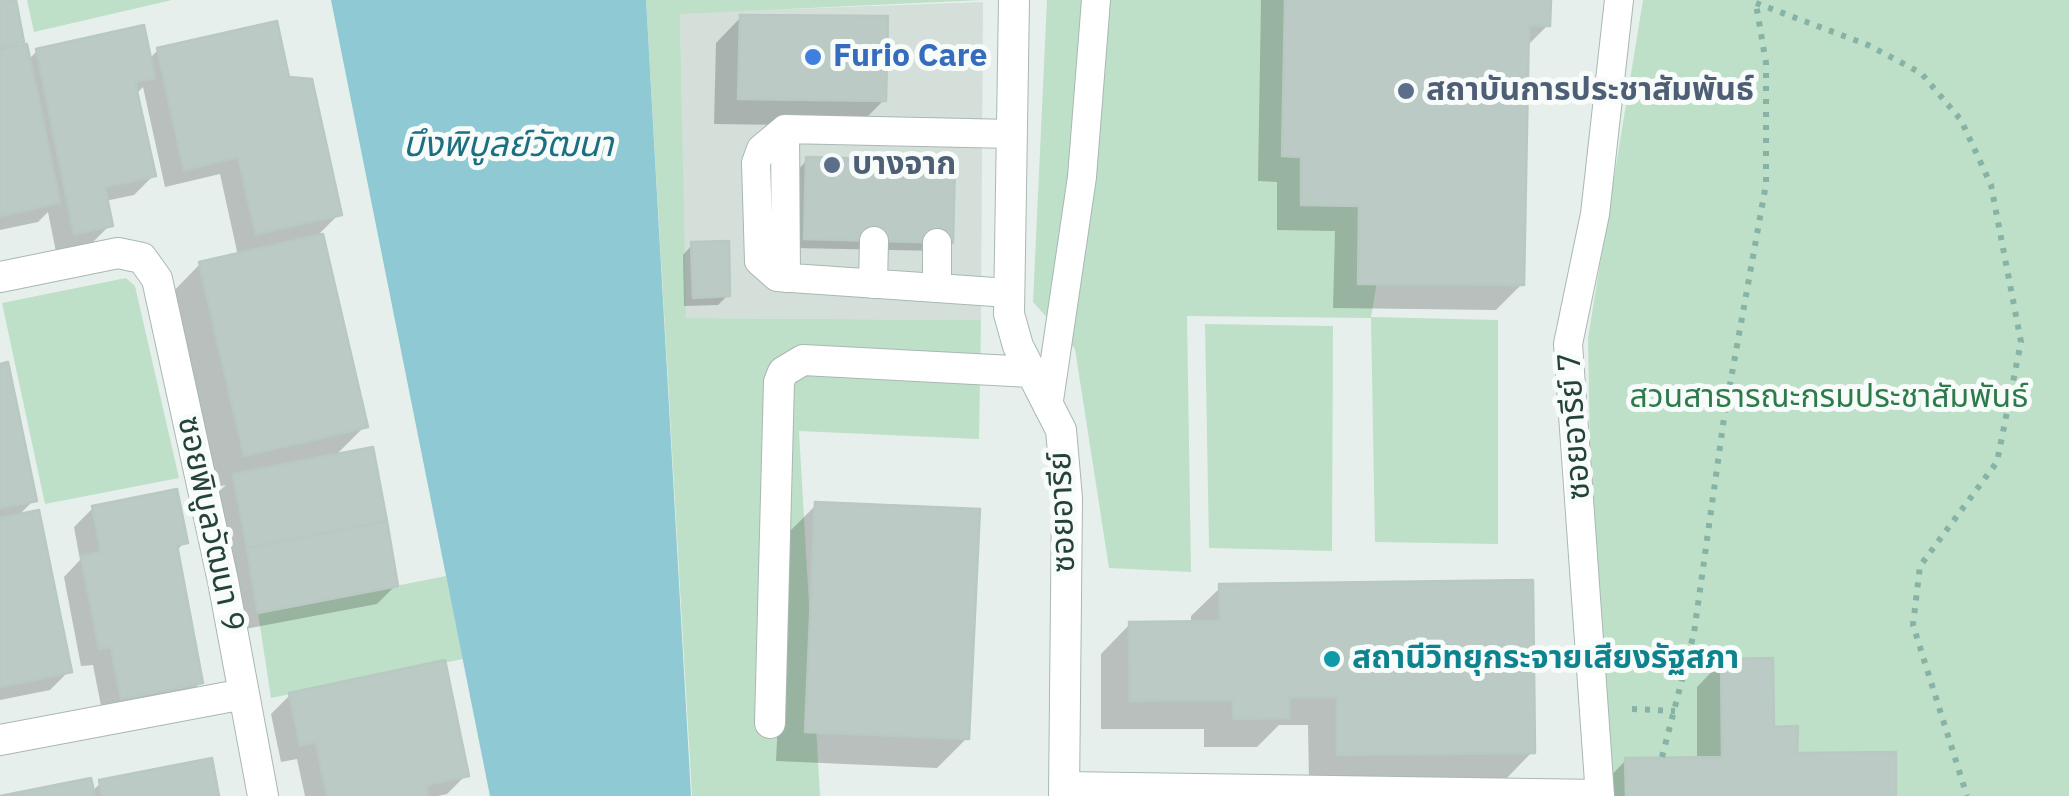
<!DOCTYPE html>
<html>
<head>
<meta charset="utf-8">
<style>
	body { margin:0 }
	canvas { display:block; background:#e6efeb }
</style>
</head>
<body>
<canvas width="2069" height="796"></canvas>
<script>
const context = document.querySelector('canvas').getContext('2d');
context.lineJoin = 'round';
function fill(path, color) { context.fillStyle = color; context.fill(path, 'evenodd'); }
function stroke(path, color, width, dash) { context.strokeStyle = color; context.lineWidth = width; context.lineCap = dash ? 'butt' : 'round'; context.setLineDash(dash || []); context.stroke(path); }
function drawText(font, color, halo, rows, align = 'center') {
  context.font = font + ' "IBM Plex Sans","Noto Sans Thai",sans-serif'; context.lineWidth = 10; context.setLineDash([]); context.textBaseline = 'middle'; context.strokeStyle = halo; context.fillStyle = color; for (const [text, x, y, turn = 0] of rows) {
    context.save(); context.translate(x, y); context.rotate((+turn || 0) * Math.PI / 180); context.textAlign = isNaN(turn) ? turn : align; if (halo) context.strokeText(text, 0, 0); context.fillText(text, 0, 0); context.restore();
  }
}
fill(new Path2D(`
	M983 2 981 320 685 318 680 13Z`), '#d4dfda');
fill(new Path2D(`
	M27 0H172L34 32Z
	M646 0H983L680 14 686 318 981 320 979 439 799 431 820 796H692Z
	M1047 0H1425L1371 317 1498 320V544L1375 542 1371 318 1187 316 1191 572 1109 568 1075 349 1033 302Z
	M1643 0H2069V796H1596L1588 338Z
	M126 278 135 286 179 478 45 504 2 303Z
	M1205 324 1333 326 1332 551 1209 548Z
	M446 576 463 659 271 698 258 613Z`), '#bfe0c8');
fill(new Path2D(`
	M331 0H646L691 796H490Z`), '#8ec9d4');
fill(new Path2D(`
	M0 0H13L22 41 13 49 28 60 37 51 149 59 158 50 287 80 339 214 320 233 365 426 334 457 396 585 377 604 240 630 215 495 226 485 211 488 167 298 200 264 238 256 220 174 165 187 143 87 135 95 153 176 134 195 105 201 110 225 91 244 56 252 48 212 38 222 0 230Z
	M1261 0H1548V25L1526 47 1522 284 1496 310 1333 308 1335 231 1277 230V182L1258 181Z
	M741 17 884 100 858 126 714 124 716 43Z
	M807 160 941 251 795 248 798 170Z
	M692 245 728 295 718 305 684 306 683 255Z
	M0 366 34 500 16 518 69 671 50 690 0 700Z
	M816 505 967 738 937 768 776 761 787 534Z
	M93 508 185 542 176 551 201 682 182 701 103 716 93 665 81 666 64 577 80 560 74 527Z
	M1221 587 1532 752 1503 782 1309 783 1308 725H1279L1257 747H1204V729H1101V654L1130 624H1191V616Z
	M1722 661 1771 730 1795 755 1893 796H1601V786L1626 760H1697V687Z
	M290 695 466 775 447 794 438 796H305L297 759 281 762 271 714Z
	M101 783 216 796H12L91 792Z`), '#0003');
const building = new Path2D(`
	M0 0H16L24 42 0 47Z
	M1285 0H1551L1550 26 1529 25 1524 285 1358 284 1359 206 1301 205V157L1282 156Z
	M740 15 888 16 886 101 738 99Z
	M277 21 289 77 312 79 342 215 256 234 238 157 184 170 157 48Z
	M144 25 155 78 135 82 156 176 105 187 113 226 74 234 36 49Z
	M27 44 60 203 0 216V50Z
	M806 157 955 161 953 243 804 239Z
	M323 234 368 427 244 456 199 262Z
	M729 241 730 296 693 298 691 242Z
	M8 362 37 501 0 508V364Z
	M373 447 387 521 247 548 233 474Z
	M177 489 188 543 177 545 203 683 121 699 111 647 99 649 81 556 101 552 92 506Z
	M815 502 980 509 969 739 805 732Z
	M39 510 72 672 0 687V518Z
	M387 521 398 586 258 613 247 548Z
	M1533 580 1535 753 1337 755V697H1289V718L1233 719V700L1130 701 1129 622 1220 621 1219 584Z
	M1773 658 1774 727 1798 726 1797 753 1896 752V796H1626L1625 758 1722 757 1721 659Z
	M445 660 469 776 426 785 428 796H327L316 742 300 745 289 693Z
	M212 758 219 796H102L99 780Z
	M91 778 95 796H0Z`);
fill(building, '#bbcac4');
stroke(building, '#b8c9c2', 2.5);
const service = new Path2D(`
	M785 129 786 278
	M937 243V288
	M873 284 874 241
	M1009 293 777 277 759 261 756 163 761 149 785 129 1012 134
	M1048 407 1082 177 1096 0
	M1064 786 1600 794
	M1600 796 1568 344 1595 214 1619 0`);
const minor = new Path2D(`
	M1014 0 1009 314 1018 346 1061 430 1067 498 1064 796
	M0 277 118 253 142 258 157 279 223 581 263 796
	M770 723 779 382 783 372 803 360 1031 372
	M0 740 244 694`);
stroke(service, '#a8b8b2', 30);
stroke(minor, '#a8b8b2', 32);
stroke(new Path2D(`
	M1756 3 1868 45 1921 73 1961 120 1991 185 2021 342 1997 462 1920 566 1913 625 1967 796
	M1632 709 1675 711
	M1662 757 1694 633 1724 418 1766 184V63L1756 4`), '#86b3a5', 6, [5, 8]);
stroke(service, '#fff', 28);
stroke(minor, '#fff', 30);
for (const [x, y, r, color] of [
	[813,57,10,"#3f7fe0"],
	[1406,91,10,"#5c6f8a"],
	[832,165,10,"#5c6f8a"],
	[1332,659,10,"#0f9aa8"]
]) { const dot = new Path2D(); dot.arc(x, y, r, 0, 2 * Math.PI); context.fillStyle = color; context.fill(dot); stroke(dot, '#f7fbf9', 4); }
drawText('bold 32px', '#366cbe', '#f7fbf9', [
	["Furio Care",833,57]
], 'left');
drawText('bold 32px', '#4e5e75', '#f7fbf9', [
	["สถาบันการประชาสัมพันธ์",1426,91],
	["บางจาก",852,165]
], 'left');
drawText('32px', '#2d7a4b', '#f7fbf9', [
	["สวนสาธารณะกรมประชาสัมพันธ์",1829,398]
]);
drawText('32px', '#24423a', '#f7fbf9', [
	["ซอยอารีย์ 7",1575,426,-94],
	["ซอยอารีย์",1063,512,-92],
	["ซอยพิบูลวัฒนา 9",210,524,78]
]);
drawText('bold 32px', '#0d838f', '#f7fbf9', [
	["สถานีวิทยุกระจายเสียงรัฐสภา",1352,659]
], 'left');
drawText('italic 35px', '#1c6f80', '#f7fbf9', [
	["บึงพิบูลย์วัฒนา",508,146]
]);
</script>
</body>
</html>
